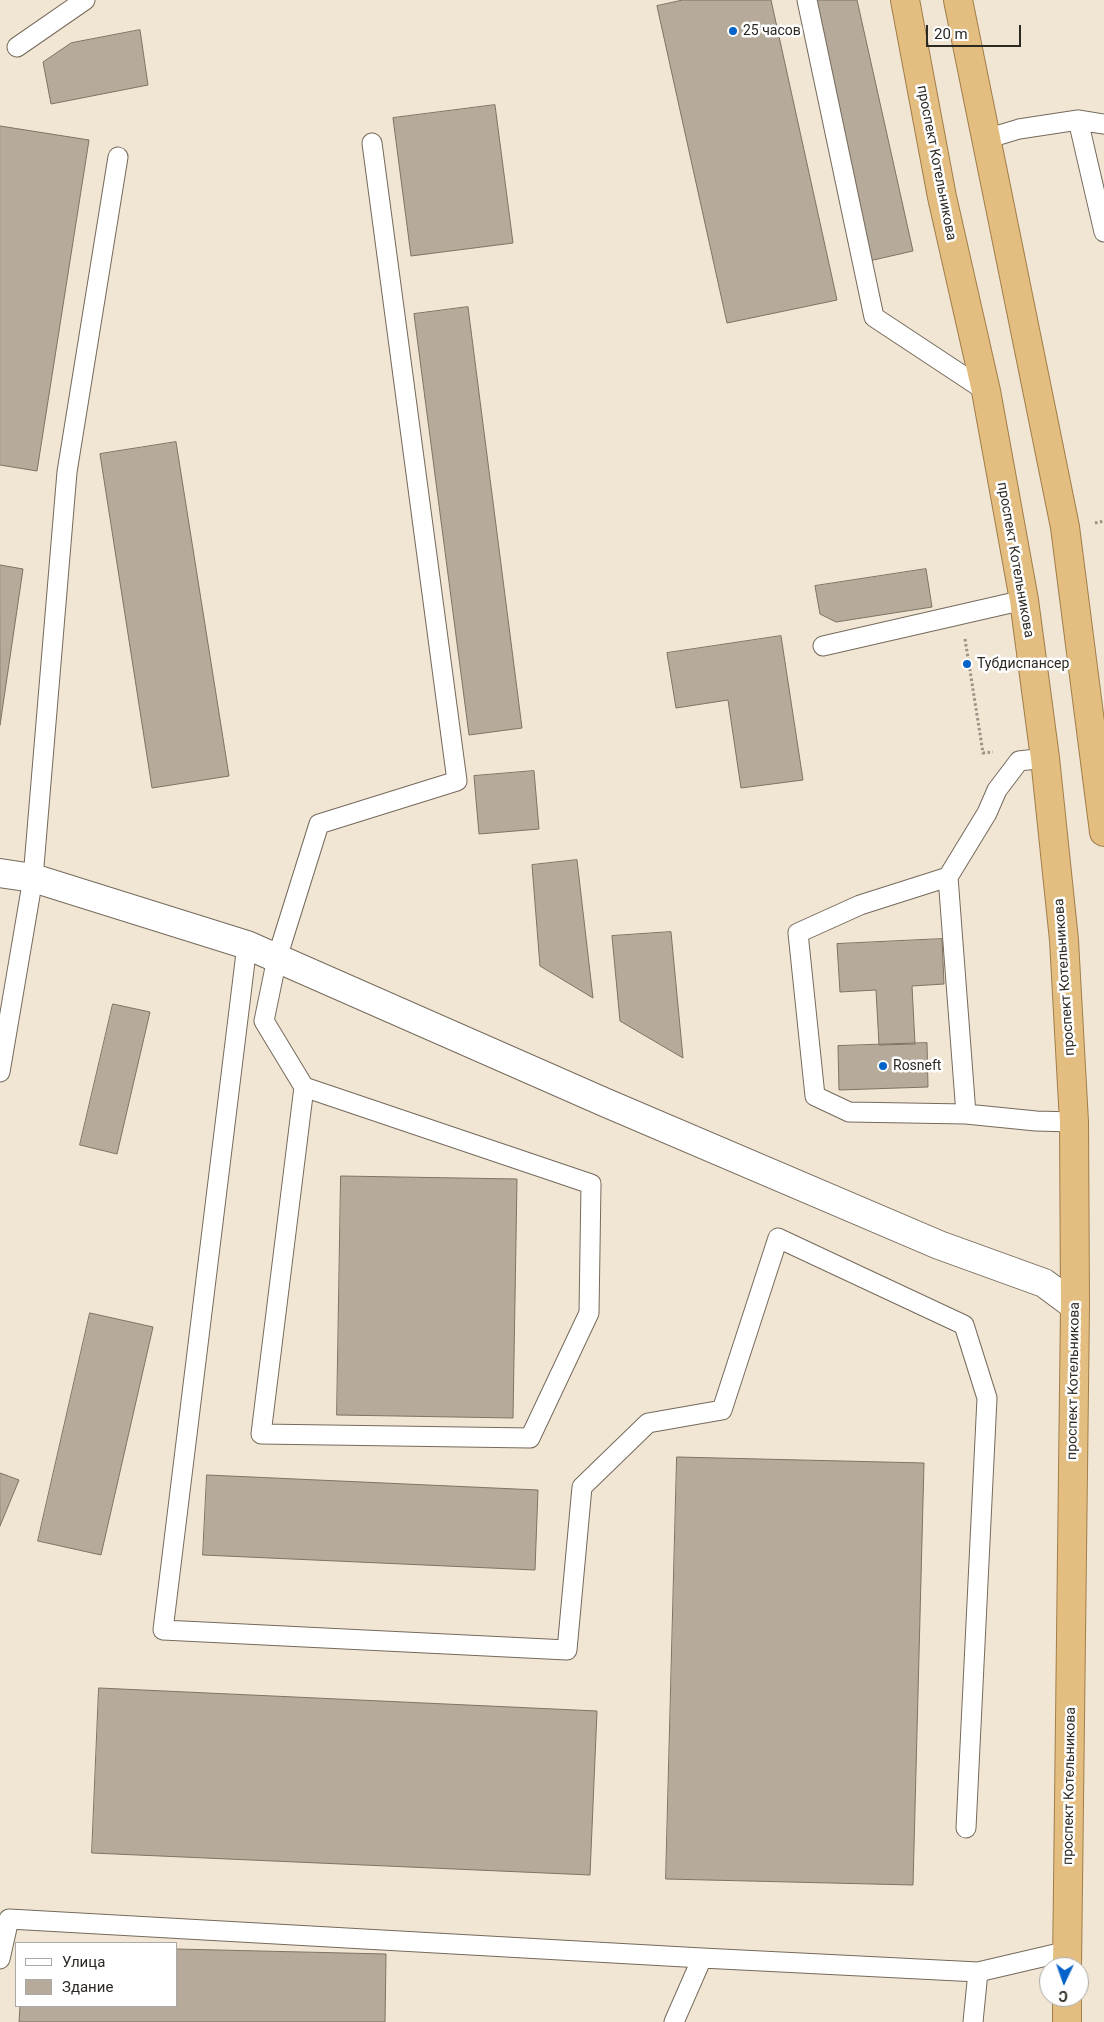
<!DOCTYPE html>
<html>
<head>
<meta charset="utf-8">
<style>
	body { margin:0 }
	#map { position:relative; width:1104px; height:2022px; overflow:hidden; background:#f1e5d4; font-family:Roboto,sans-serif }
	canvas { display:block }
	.legend { position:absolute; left:15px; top:1942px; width:162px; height:65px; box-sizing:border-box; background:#fff; border:1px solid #aba9a7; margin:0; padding:6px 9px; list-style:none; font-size:15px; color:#2c2822 }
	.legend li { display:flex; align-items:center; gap:10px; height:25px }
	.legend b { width:25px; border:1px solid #aba9a7 }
	.north { position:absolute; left:1039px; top:1957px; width:50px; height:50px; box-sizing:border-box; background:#fff; border:1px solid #aba9a7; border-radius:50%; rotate:183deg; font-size:14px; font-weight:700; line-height:20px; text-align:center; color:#2c2822 }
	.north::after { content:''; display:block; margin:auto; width:18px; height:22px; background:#0462cb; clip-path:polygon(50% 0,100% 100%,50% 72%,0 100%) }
	.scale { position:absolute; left:926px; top:25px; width:95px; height:22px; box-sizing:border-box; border:2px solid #2c2822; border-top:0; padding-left:6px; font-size:15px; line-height:18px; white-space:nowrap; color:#2c2822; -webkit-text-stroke:4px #fff; paint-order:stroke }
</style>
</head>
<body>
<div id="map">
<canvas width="1104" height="2022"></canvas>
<ul class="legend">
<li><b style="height:6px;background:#fff"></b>Улица</li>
<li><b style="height:14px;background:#b6ab9a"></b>Здание</li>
</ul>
<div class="north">С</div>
<div class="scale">20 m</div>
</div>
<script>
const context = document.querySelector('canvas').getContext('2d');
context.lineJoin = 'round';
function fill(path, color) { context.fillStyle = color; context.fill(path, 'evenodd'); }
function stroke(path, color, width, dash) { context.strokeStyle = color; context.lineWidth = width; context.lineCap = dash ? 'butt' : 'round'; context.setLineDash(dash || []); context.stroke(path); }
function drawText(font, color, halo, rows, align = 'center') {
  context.font = font + ' Roboto,sans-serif'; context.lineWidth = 5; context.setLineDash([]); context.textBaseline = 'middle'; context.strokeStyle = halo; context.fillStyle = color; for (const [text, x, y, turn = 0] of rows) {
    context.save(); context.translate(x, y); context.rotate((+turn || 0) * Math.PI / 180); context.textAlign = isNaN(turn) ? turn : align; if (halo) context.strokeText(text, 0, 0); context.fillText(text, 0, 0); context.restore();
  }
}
const building = new Path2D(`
	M683 0H771L837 300 727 323 657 6Z
	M811 0H857L913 251 869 261Z
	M140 30 148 85 51 104 43 62 71 43Z
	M495 105 513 243 411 256 393 118Z
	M0 126 89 140 37 471 0 465Z
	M468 307 522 728 469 735 414 314Z
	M176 442 229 776 152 788 100 454Z
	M0 565 23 569 0 725Z
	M926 569 932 607 836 622 820 614 815 586Z
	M781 636 803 780 741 788 728 700 676 708 667 653Z
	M534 771 539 829 479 834 474 776Z
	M577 860 593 998 540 966 532 865Z
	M671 932 683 1058 620 1021 612 936Z
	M942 939 944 984 912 986 915 1044 879 1045 876 990 840 992 837 944Z
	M113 1004 150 1012 117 1154 80 1145Z
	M927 1043 928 1087 839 1090 838 1046Z
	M341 1176 517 1179 513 1418 337 1415Z
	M90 1313 153 1327 101 1555 38 1541Z
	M677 1457 924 1463 913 1885 666 1879Z
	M0 1473 19 1480 0 1526Z
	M207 1475 538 1490 535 1570 203 1555Z
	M99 1688 597 1711 590 1875 92 1853Z
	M176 1949 386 1954 385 2022H19L20 2006H176Z`);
fill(building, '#b6ab9a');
stroke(building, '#7e7364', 1);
const service = new Path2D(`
	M807 0 874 317 986 391
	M17 47 85 0
	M1078 120 1104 232
	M986 139 1019 129 1078 120 1104 124
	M823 646 1024 600
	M1045 758 1019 761 997 790 987 813 948 877 966 1114 1036 1121 1074 1122
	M948 877 860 905 798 933 815 1096 849 1112 966 1114
	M247 945 163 1630 567 1650 582 1487 648 1423 722 1410 778 1238 964 1325 987 1398 966 1828
	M0 1072 33 878 67 472 118 157
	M304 1087 591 1184 589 1313 530 1438 261 1434 304 1087 264 1021 277 958 319 824 457 781 372 143
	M0 1959 9 1919 702 1958 978 1972
	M674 2022 702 1958
	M973 2022 978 1972 1068 1951`);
const minor = new Path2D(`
	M0 873 33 878 247 945 604 1102 939 1245 1044 1283 1075 1306`);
const trunk = new Path2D(`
	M905 0 942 197 986 391 1024 600 1045 758 1064 940 1074 1122 1075 1306 1067 1967
	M958 0 1065 527 1104 832
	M1067 2022V1997`);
stroke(service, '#756a5b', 21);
stroke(minor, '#756a5b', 30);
stroke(trunk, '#a07e4a', 30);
stroke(new Path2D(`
	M1095 523 1104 521
	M965 639 983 753 993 752`), '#9a9285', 3, [2.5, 2.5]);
stroke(service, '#fff', 19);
stroke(minor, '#fff', 28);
stroke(trunk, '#e4be80', 28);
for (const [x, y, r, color] of [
	[733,31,5,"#0462cb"],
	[967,664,5,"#0462cb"],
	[883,1066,5,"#0462cb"]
]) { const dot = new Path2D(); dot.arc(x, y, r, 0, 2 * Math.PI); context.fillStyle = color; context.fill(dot); stroke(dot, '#fff', 2); }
drawText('14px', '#2c2822', '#fff', [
	["25 часов",743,31],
	["Тубдиспансер",977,664],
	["Rosneft",893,1066]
], 'left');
drawText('14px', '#2c2822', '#fff', [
	["проспект Котельникова",936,163,79],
	["проспект Котельникова",1015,560,80],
	["проспект Котельникова",1065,977,-94],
	["проспект Котельникова",1074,1381,-89],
	["проспект Котельникова",1070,1786,-89]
]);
</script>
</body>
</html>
